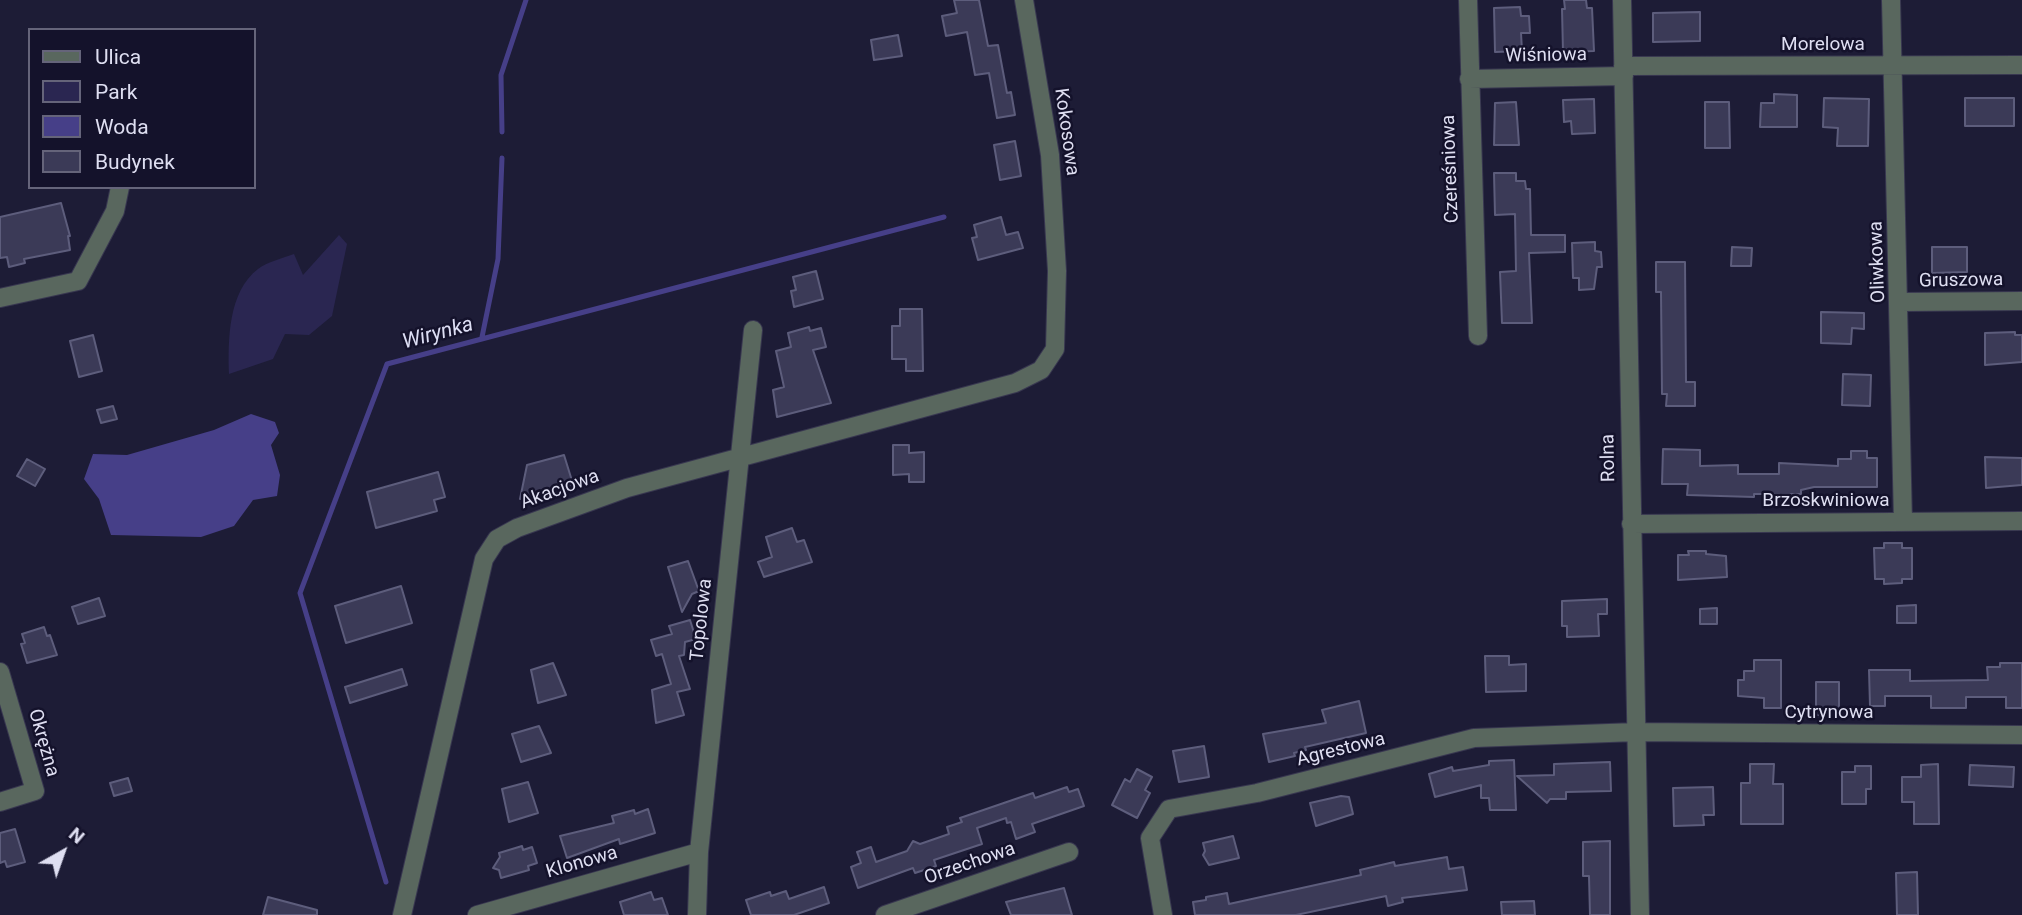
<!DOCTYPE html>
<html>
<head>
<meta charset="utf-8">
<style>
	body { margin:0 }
	#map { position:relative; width:2022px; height:915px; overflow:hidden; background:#1d1c36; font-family:Roboto,sans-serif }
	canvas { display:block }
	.legend { position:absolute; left:28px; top:28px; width:228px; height:161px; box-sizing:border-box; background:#14122b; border:2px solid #65647a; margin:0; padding:9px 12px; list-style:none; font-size:21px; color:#dedef1 }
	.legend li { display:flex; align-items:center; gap:14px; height:35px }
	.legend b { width:35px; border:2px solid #65647a }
	.north { position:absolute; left:28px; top:817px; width:70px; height:70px; -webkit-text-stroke:5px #14122b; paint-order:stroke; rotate:40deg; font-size:19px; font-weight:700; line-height:28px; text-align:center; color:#dedef1 }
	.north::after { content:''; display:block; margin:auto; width:24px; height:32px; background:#dedef1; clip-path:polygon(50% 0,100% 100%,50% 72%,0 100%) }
</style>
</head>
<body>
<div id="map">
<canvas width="2022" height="915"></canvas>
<ul class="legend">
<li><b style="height:9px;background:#59675e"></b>Ulica</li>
<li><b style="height:19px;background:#2a2651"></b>Park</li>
<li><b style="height:19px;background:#463f88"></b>Woda</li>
<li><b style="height:19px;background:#3b3a57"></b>Budynek</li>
</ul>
<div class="north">N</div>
</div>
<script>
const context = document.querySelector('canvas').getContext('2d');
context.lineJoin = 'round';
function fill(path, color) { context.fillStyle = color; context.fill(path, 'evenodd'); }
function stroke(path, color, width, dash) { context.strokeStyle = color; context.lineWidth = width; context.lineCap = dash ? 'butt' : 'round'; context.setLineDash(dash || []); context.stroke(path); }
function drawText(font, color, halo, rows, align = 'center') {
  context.font = font + ' Roboto,sans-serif'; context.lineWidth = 5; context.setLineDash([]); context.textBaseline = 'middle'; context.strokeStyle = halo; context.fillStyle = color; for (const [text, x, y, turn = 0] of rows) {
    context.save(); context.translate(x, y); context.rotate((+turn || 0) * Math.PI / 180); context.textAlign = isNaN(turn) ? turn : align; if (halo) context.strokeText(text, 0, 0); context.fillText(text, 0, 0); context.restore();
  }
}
fill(new Path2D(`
	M339 235 347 244 332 316 309 335 285 334 273 359 229 374C228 340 228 292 258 269 267 262 283 258 294 254L303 275Z`), '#2a2651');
fill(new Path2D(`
	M251 414 275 422 279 433 271 445 280 475 277 496 253 500 234 526 201 537 111 535 99 499 84 479 93 454 127 455 214 430Z`), '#463f88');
stroke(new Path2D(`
	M502 132 501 75 526 0
	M482 337 498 259 502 158
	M386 882 300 593 387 364 944 217`), '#463f88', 5);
const building = new Path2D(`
	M954 0H979L988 46 998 45 1007 93 1011 92 1015 115 997 118 989 73 975 75 967 32 946 36 942 16 957 13Z
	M1564 0H1586L1587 8H1592L1594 51 1563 52 1562 9H1565Z
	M1520 7 1521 16H1529L1530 33H1521L1522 51 1495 52 1494 8Z
	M1700 12V41L1653 42V13Z
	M898 35 902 56 874 60 871 40Z
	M1774 94 1797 95V127H1760L1761 103H1774Z
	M1824 98 1869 99 1868 146H1837L1838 128 1823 127Z
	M1965 98H2014V126H1965Z
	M1594 99 1595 133 1572 134 1571 121 1564 122 1563 100Z
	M1516 102 1519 145H1494L1495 103Z
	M1705 102H1729L1730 148H1705Z
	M1015 141 1021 176 1000 180 994 145Z
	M1494 173H1516V181H1525L1526 189H1530L1531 235H1565V252L1529 253 1532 323H1502L1500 272 1516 271 1515 214 1495 215Z
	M61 203 70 236H68L70 250 24 259 25 263 9 267 7 257 0 258V217Z
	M1001 217 1006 235 1018 232 1023 248 978 260 972 238 977 237 974 225Z
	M1595 242V251L1601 252 1602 267H1597L1594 289 1579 290V278H1573L1572 243Z
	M1732 247 1752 248 1751 266H1731Z
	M1932 247H1967V272L1932 273Z
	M1656 262H1685L1686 382H1695V406H1666L1667 394H1662L1661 292H1656Z
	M816 271 823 299 794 307 791 291 796 290 793 277Z
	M900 309H922L923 371H906V359H892V326H900Z
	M1821 312 1864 313V329L1852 328 1851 344 1821 343Z
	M809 327 810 331 821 328 826 347 813 350 831 403 777 417 773 390 784 387 776 351 791 347 788 333Z
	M2015 332V335H2022V362L1985 365V333Z
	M93 335 102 371 79 377 70 341Z
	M1843 374 1871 375 1870 406 1842 405Z
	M113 406 117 419 101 423 97 410Z
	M893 445H909V453L924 452V482H909V474L893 475Z
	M1663 449 1700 450V466L1738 465V474H1779V463L1838 466V459H1851V451H1867V458H1877V487H1814L1801 490V494H1754V497L1687 495 1688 484H1662Z
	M564 455 573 484 520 499 527 465Z
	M1985 457 2022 458V485L1986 488Z
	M27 459 45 469 35 486 17 476Z
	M438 472 445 497 434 500 437 511 376 528 367 492Z
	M792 528 797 542 804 540 812 562 764 577 758 562 772 557 766 537Z
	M1884 543H1902V548H1912V579H1902V583L1884 584V579H1875L1874 548H1884Z
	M1688 551H1706V554L1726 556 1727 577 1678 580V555H1689Z
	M688 561 699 591 692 594 682 612 668 567Z
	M401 586 412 623 346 643 335 606Z
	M99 598 105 616 78 624 72 607Z
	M1607 599V614H1598L1599 636 1567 637V626H1562V601Z
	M1916 605V623H1897V606Z
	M1717 608V624H1700V609Z
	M690 620 696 639 685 642 684 655 679 656 690 689 677 692 684 715 656 723 652 690 671 684 662 654 656 656 651 640 672 634 669 626Z
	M44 627 47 636 50 635 57 655 27 663 21 644 25 643 22 634Z
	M1485 656H1509V665L1526 664V691L1486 692Z
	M1754 660H1781V708H1764V698L1738 696V680H1744V671H1754Z
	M553 663 566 695 538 703 531 670Z
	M2000 663H2022V708H2006V697H1966V708H1931V696H1885V706H1870L1869 670H1910V681L1988 680 1987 667H2000Z
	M402 669 407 685 350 703 345 687Z
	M1816 682H1839V715H1816Z
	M1359 701 1366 733 1305 747 1306 750 1294 753 1295 756 1269 762 1263 734 1326 723 1322 710Z
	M539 726 551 753 521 762 512 734Z
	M1204 746 1209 777 1179 782 1173 751Z
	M1514 760 1516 810H1490L1489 798H1481V785L1435 797 1429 774 1452 767 1453 771 1489 765V761Z
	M1610 762 1611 791 1566 792V799H1550L1547 803 1517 776 1554 775V764Z
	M1750 764H1774L1773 784H1783V824H1741V783H1750Z
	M1938 764 1939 824H1914V802H1902V777H1921V765Z
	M1970 765 2014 767 2013 787 1969 785Z
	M1855 766H1871V789H1866V804H1842V772H1855Z
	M1137 769 1152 777 1145 790 1150 793 1137 818 1112 805 1125 779 1130 782Z
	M128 778 132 791 114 796 110 783Z
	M528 782 538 813 509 822 502 789Z
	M1067 787 1069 792 1078 789 1084 806 1032 824 1035 832 1016 839 1011 822 1007 823 1006 818 977 828 982 844 934 860 936 866 915 873 913 868 858 888 851 867 861 863 857 852 871 847 876 862 907 851 913 841 920 844 949 834 947 827 962 822 960 818 1033 793 1035 798Z
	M1713 787 1714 815H1703L1704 825 1674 826 1673 788Z
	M1341 796 1349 797 1353 814 1316 826 1310 803Z
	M648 809 655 833 620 844 619 839 567 858 560 836 614 823 612 816 634 810 635 814Z
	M15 829 25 862 7 867 5 861 0 863V833Z
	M1233 836 1239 858 1209 865 1203 855 1205 851 1203 843Z
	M1610 841V915H1590L1589 876H1583V842Z
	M522 846 523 850 532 847 537 863 528 866 529 870 501 878 499 870 493 868 500 857 499 853Z
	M1447 857 1449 869 1463 867 1467 890 1402 898 1403 902 1388 906 1386 896 1296 915H1195L1193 902 1206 900V897L1227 893 1229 904 1361 875 1360 870 1394 862 1395 866Z
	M1917 872 1918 915H1897L1896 873Z
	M824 887 829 903 794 915H751L746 900 770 892 771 896 786 891 789 899Z
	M1064 888 1072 915H1011L1006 902Z
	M651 892 654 900 662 898 668 915H624L620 902Z
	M268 897 317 910V915H263Z
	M1534 901 1535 915H1502L1501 902Z`);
fill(building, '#3b3a57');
stroke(building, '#5d5d7c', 2);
const minor = new Path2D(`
	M1468 0 1478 336
	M1622 0 1640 915
	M1891 0 1903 522
	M1623 66 2022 65
	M1469 79 1624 76
	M0 298 78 281 115 211 120 187
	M1900 302 2022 301
	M1631 524 2022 521
	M0 672 35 791 0 802
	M402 915 484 559 497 539 517 528 627 488 1015 383 1041 370 1055 349 1057 271 1050 155 1024 0
	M477 915 699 852
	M697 915 699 852 753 330
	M885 915 1069 852
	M1163 915 1150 838 1169 809 1257 793 1474 738 1636 732 2022 735`);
stroke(minor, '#383750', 20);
stroke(minor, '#59675e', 18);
drawText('19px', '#dedef1', '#14122b', [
	["Morelowa",1823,45],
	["Wiśniowa",1546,56,-1],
	["Kokosowa",1066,132,82],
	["Czereśniowa",1451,169,-92],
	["Oliwkowa",1878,262,-92],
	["Gruszowa",1961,281,-1],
	["Rolna",1609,458,-91],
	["Akacjowa",560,490,-20],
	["Brzoskwiniowa",1826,501],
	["Topolowa",702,620,-84],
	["Cytrynowa",1829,713],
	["Okrężna",43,743,74],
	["Agrestowa",1341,750,-14],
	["Klonowa",582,863,-16],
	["Orzechowa",970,864,-19]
]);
drawText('italic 21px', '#dddef4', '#14122b', [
	["Wirynka",438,334,-15]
]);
</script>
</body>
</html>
